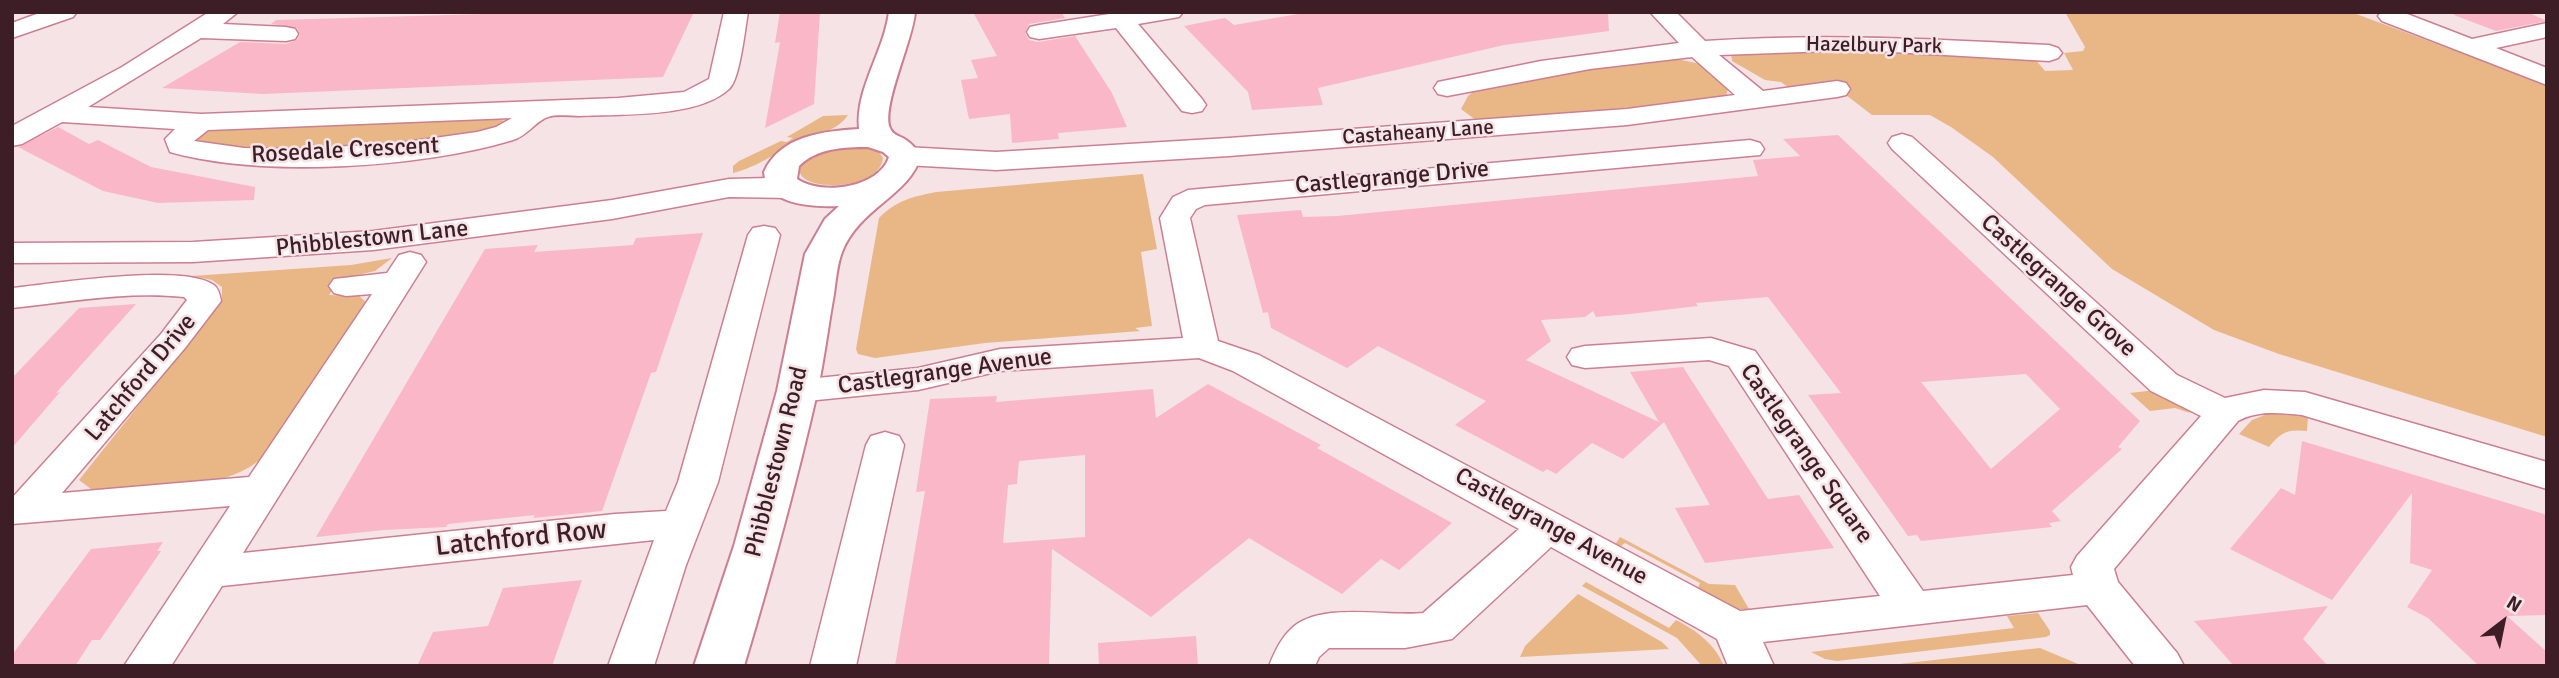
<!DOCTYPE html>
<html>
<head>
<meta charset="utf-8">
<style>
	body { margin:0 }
	#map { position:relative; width:2559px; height:678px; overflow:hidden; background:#f5e3e6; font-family:Signika,sans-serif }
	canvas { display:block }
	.frame { position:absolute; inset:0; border:14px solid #3d1e26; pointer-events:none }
	.north { position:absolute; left:2468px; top:587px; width:70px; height:70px; -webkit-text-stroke:5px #f5e3e6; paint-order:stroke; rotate:32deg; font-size:19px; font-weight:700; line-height:28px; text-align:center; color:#3d1e26 }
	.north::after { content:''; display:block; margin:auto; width:24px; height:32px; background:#3d1e26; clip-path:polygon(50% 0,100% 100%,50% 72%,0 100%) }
</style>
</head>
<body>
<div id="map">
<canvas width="2559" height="678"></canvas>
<div class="frame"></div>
<div class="north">N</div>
</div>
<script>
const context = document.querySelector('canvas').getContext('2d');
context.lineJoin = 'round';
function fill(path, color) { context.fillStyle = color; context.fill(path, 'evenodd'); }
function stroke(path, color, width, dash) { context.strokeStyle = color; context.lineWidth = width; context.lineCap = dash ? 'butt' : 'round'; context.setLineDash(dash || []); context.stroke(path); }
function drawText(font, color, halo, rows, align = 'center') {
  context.font = font + ' Signika,sans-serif'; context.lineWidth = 5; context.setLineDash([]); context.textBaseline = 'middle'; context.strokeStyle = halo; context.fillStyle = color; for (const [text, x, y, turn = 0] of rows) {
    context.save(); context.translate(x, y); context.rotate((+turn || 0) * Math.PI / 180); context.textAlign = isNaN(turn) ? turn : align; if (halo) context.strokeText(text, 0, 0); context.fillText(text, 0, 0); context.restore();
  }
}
fill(new Path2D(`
	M2065 12H2351L2547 85V437L2279 354 2214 330 2112 269 1993 157 1951 127 1930 115H1872L1829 82 1788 87 1781 82 1765 80 1732 61 1731 52 1889 49 1894 53 2035 59 2045 71 2073 70 2064 53 2083 51 2085 47Z
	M1671 58 1701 64 1728 88 1726 96 1712 100 1477 121 1461 109 1468 96 1475 90 1569 69Z
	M848 115C836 133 813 134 794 144 772 155 759 166 733 173V166L739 161 781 141 787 142 793 138 787 137 823 116Z
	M496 119 506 121 503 126C491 129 479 133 467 136 424 145 227 160 195 139L200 133 229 128Z
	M859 146 879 152 883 158C880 185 827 191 807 180 789 170 808 155 820 150 832 146 847 147 859 146Z
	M1143 174 1157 249 1141 252 1152 326 1135 328 1140 331 985 343 875 358 858 354 856 349 879 218C897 200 912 197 936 192Z
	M392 258 375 271 340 279 329 295 359 296 365 301 363 309 269 452C252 468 234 477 211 481L103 490 91 489 79 480 222 301V287L212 280 192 276 351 265Z
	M2156 390 2183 406 2190 413 2175 408 2150 411 2130 393Z
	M2270 413 2308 416 2307 431C2287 429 2281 432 2269 447L2239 434 2252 420Z
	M1620 537 1709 584 1735 585 1749 609H1733L1696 593 1700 583 1625 543 1617 549 1614 546Z
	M1586 582 1669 628 1676 620C1697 631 1715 644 1724 666H1702L1677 638 1582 586Z
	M1578 594 1662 642 1669 649 1520 657 1525 646Z
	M2038 613 2050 631V635L2046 637 1837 661 1825 659 1811 652 2014 628 2007 616Z
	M2040 648 2083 666H1882L2021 650Z`), '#e9b686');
fill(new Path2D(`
	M554 12H694L663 77 263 94 162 88 240 42 286 44 297 40 300 35 297 28 271 24 276 20Z
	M780 12H820L814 104 765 128 780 42 775 43Z
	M973 12H1061L1065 18 1029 24 1025 33 1029 40 1038 42 1075 36 1112 93 1127 127 1058 133 1059 139 1012 143 1010 114 969 119 961 80 978 78 971 60 997 56Z
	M1310 12H1608L1609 31 1504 45 1318 88 1323 105 1252 110 1248 92 1184 26 1225 18 1234 25Z
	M2455 12H2527L2547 21 2496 31 2454 15Z
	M58 127 89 144 98 140 151 167 255 187 254 200 158 203 103 191 18 147Z
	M1838 135 2140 421 2118 447 2122 449 2052 511 2061 521 2049 523 2052 527 1921 541 1917 535 1908 536 1808 395 1841 393 1768 297 1696 303 1698 306 1630 314 1596 317 1593 311 1585 317 1541 320 1551 341 1526 360 1659 422 1630 372 1683 367 1768 499 1799 495 1834 548 1705 563 1675 508 1710 505 1664 422 1623 459 1592 443 1556 474 1547 469 1543 472 1455 425 1486 401 1378 346 1347 368 1271 328 1268 312 1263 313 1237 215 1301 210 1303 217 1337 216 1758 176 1753 160 1800 156 1783 139ZM2026 374 2060 409 1991 469 1921 382Z
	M703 233 656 372 651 373 602 511 533 518 535 515 448 524 446 527 384 530 316 537 485 249 538 245 534 252 633 245 636 238Z
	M136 304 56 393 60 392 12 448V378L79 308Z
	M1208 384 1321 445 1317 448 1452 523 1399 570 1381 559 1342 594 1249 538 1151 617 1052 549 1049 666H895L925 491 916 492 930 399 997 396 996 402 1153 389 1156 418ZM1085 455V537L1003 543 1008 485 1017 484 1019 461Z
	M2302 441 2547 515V615L2507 616 2547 652V666H2479L2428 618 2407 607 2432 570 2410 563 2412 493 2332 600 2230 549 2281 488 2295 495Z
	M163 542 157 551H161L100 640H92L75 666H12V655L91 549Z
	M582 580 552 666H417L433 632 488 626 503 588Z
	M2328 606 2303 639 2328 666H2234L2194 621Z
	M1196 636 1198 666H1099L1098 643Z`), '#fab7c7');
const street = new Path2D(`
	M42 12H77L73 17 12 38V23Z
	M209 12H238L223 24 286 27 295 29 298 34 295 39 286 41 201 38 88 107 201 114 618 98 684 92 709 79 724 12H748C745 28 740 80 729 89 698 118 621 114 580 116 570 116 557 114 548 117 537 120 527 136 513 140 421 168 262 178 170 152L165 139 175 129 62 122 22 144 12 146V126L122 67ZM512 118 496 127 477 132 392 144 290 149 244 148 194 141 208 130Z
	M1122 12H1183L1179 17 1138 24 1202 99 1206 105 1202 111 1192 113 1182 111 1116 28 1039 39 1030 37 1027 32 1030 27 1039 25Z
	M1650 12H1676L1705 41C1820 33 1934 39 2049 45L2058 48 2062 53 2058 58 2049 61 1858 50 1719 55 1763 91 1837 81 1846 83 1850 89 1846 95 1837 97 1627 125 1229 156 996 170 905 165 895 162 891 156 895 150 905 147 996 152 1229 138 1627 109 1735 95 1692 57 1590 69 1447 96 1438 94 1434 88 1438 82 1541 61 1679 43Z
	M2381 12H2402L2472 39 2547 23V37L2496 48 2547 68V85L2382 21 2378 16Z
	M1902 134 1912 137 2177 375 2225 398 2264 390 2305 392 2547 462V489L2302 415C2280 413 2258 410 2238 421L2114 569 2118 582 2177 653 2184 666H2135L2087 605 1763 642 1774 666H1728L1717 639 1551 547 1452 639 1405 648H1329L1319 657 1315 666H1269C1274 653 1281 638 1291 629 1319 601 1386 617 1423 613L1519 529 1233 371 1199 358 1000 371 918 390 797 402 784 399 779 391 784 383 797 380 918 368 1000 349 1183 338 1160 218 1173 197 1188 190 1750 140 1760 143 1764 149 1760 155 1205 205 1196 209 1190 218 1218 341 1259 355 1740 611 1880 596 1729 366 1709 360 1585 368 1572 365 1567 357 1572 349 1585 346 1711 338 1755 351 1923 591 2073 575 2071 567 2077 556 2201 416 2151 391 1892 149 1888 143 1892 137Z
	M769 178 801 183 805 189 801 195 790 198 729 197 612 219 373 250 193 262 12 263V243L193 242 373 231 612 200 729 179Z
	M764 226 775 228 780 235 718 482 686 565 654 666H608L654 540 222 586 171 666H124L230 506 12 524V498L161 334 187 300 184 297C127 291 69 302 12 308V288C51 284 187 262 215 286 219 290 220 296 221 301L185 348 62 493 249 477 372 294 346 296 334 293 329 286 334 279 387 273 399 255 410 252 421 255 426 262 243 553 615 514 666 511 678 482 748 235 753 228Z
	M885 432 899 436 904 445 856 666H810L866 445 871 436Z`);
const secondary = new Path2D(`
	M889 12H915C913 40 881 107 890 128 893 136 901 136 906 140 912 144 917 150 921 156 909 196 859 208 842 252 837 265 836 280 834 294 828 327 824 361 817 393 796 485 771 576 744 666H694L734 546 777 391 805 254 825 219 839 206C814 207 766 206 764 172 780 136 823 131 859 129 855 89 884 52 889 12ZM868 147 883 152 889 157C879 188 821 196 797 179L799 166C817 148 844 147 868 147Z`);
stroke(street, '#cd7f92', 3);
stroke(secondary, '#cd7f92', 4);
fill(street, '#fff');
fill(secondary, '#fff');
drawText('21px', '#3d1e26', '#f5e3e6', [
	["Hazelbury Park",1874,46,1],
	["Castaheany Lane",1418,133,-4]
]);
drawText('24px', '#3d1e26', '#f5e3e6', [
	["Rosedale Crescent",345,151,-3],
	["Castlegrange Drive",1392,178,-5],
	["Phibblestown Lane",372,239,-6],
	["Castlegrange Grove",2058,286,42],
	["Castlegrange Avenue",945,372,-8],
	["Latchford Drive",141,378,-50],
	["Castlegrange Square",1806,454,55],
	["Phibblestown Road",777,462,-76],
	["Castlegrange Avenue",1551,527,29]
]);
drawText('28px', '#3d1e26', '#f5e3e6', [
	["Latchford Row",521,539,-6]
]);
</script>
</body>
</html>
